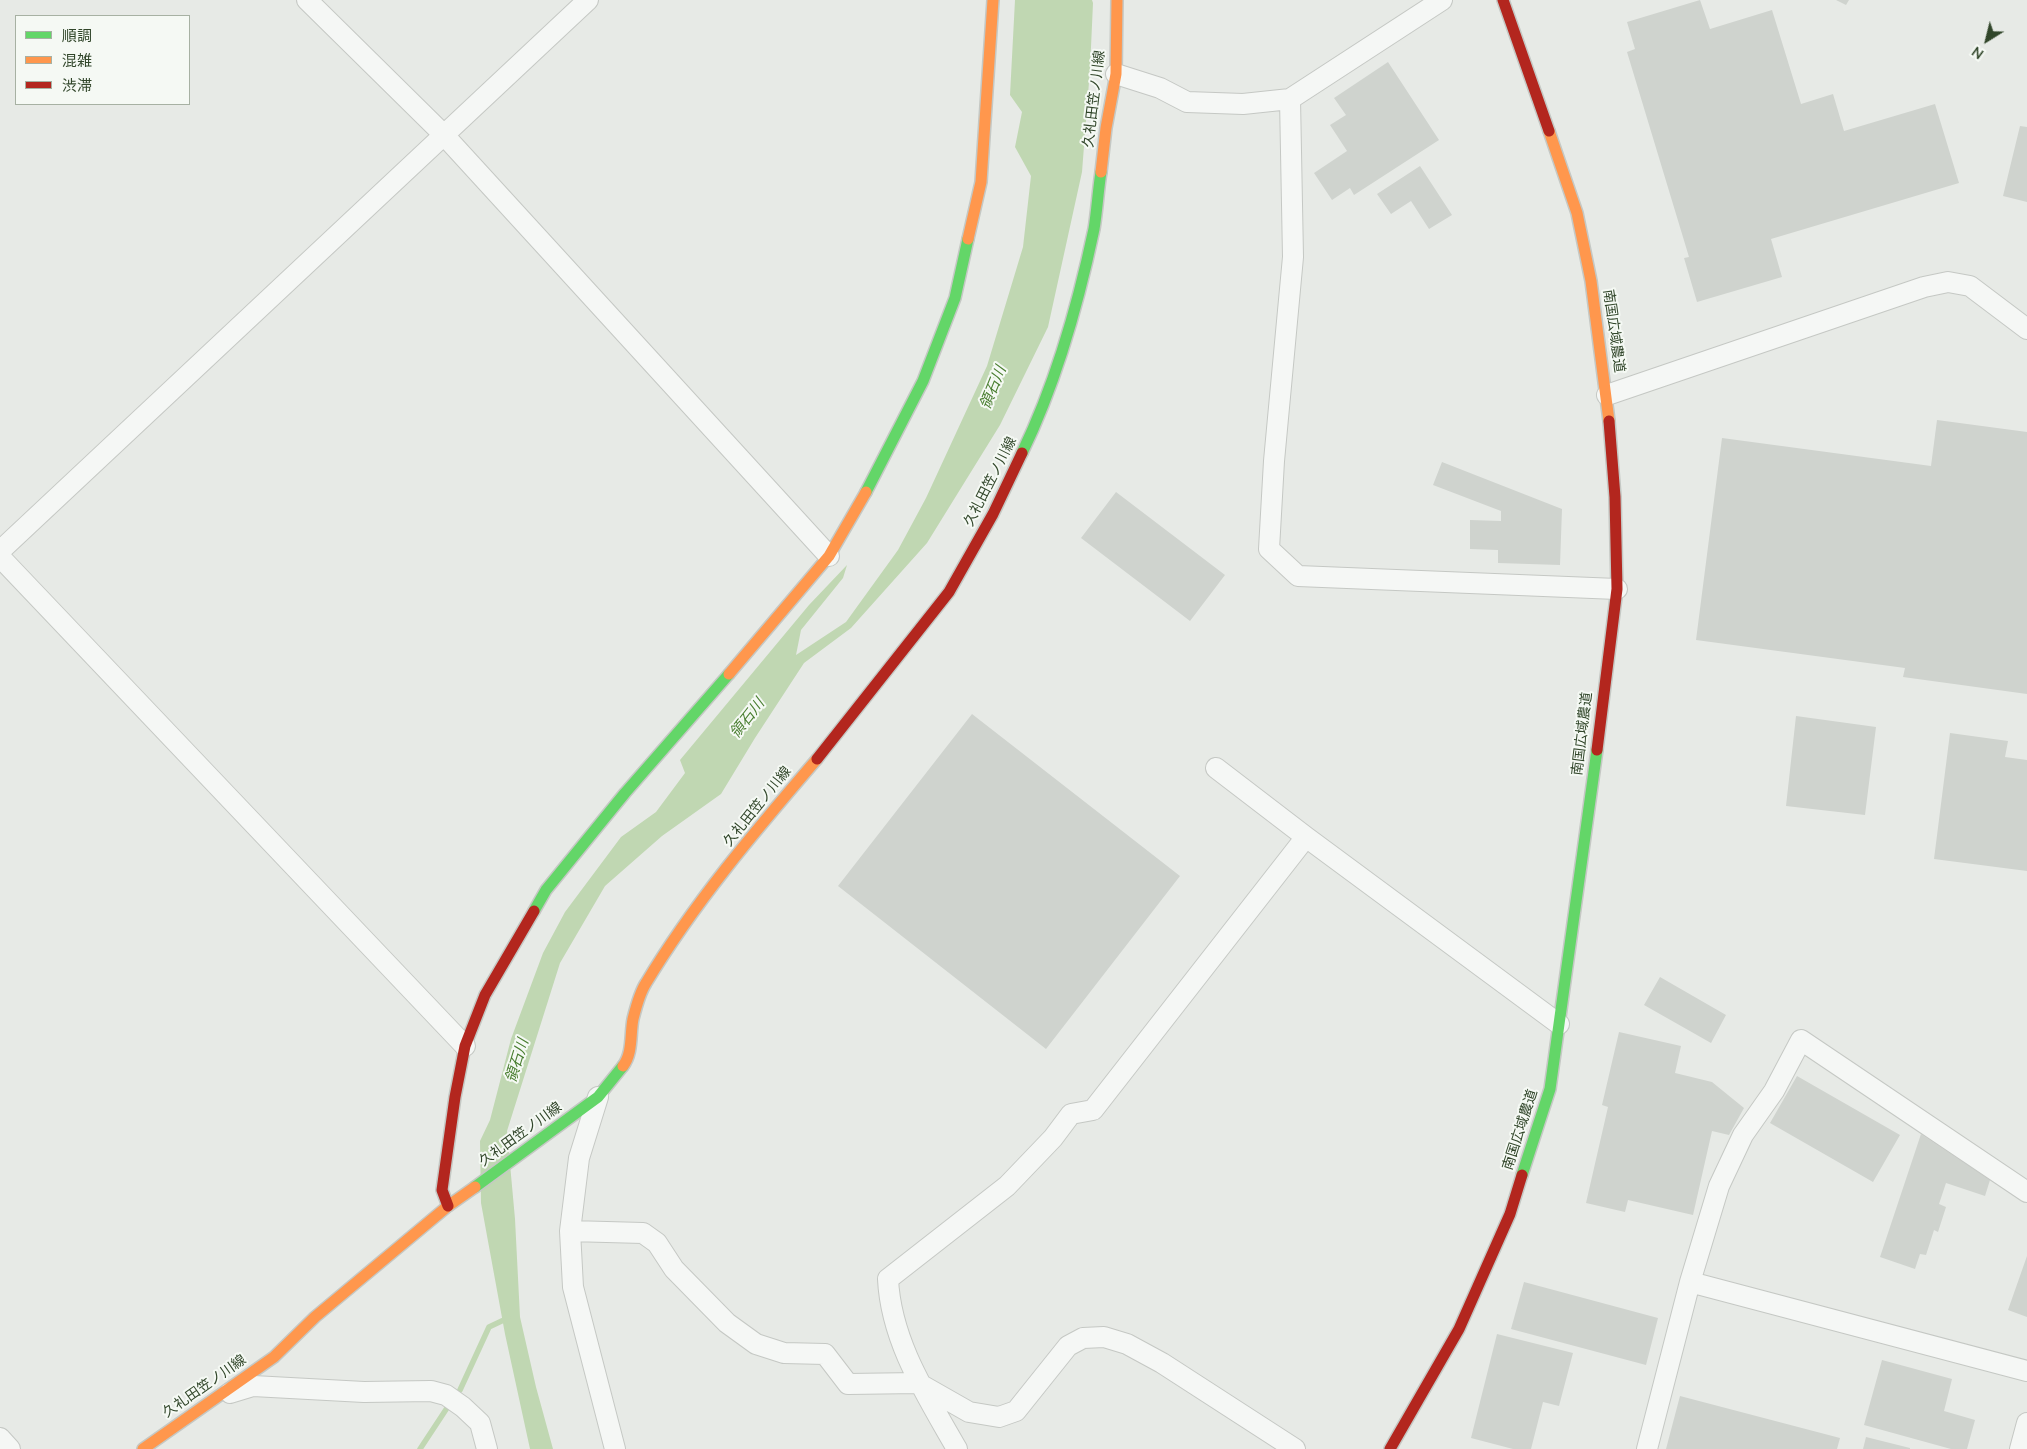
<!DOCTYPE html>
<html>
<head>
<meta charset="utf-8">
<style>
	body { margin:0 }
	#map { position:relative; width:2027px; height:1449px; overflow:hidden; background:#e7eae6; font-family:"Nunito Sans","Noto Sans JP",sans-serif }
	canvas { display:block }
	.legend { position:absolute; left:15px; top:15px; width:175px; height:90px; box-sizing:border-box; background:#f5f9f4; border:1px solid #a7b1a3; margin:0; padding:6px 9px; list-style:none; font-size:15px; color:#31462a }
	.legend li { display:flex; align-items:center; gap:10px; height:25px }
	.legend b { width:25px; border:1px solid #a7b1a3 }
	.north { position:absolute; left:1962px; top:15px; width:50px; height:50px; -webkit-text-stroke:4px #f5f9f4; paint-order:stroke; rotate:216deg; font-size:14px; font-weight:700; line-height:20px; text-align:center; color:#31462a }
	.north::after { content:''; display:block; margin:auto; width:18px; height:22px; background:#31462a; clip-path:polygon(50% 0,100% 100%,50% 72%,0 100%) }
</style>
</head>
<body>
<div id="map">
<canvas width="2027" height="1449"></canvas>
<ul class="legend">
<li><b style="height:6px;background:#63d668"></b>順調</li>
<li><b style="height:6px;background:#ff974d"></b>混雑</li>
<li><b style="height:6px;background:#b3261e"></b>渋滞</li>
</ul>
<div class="north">N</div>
</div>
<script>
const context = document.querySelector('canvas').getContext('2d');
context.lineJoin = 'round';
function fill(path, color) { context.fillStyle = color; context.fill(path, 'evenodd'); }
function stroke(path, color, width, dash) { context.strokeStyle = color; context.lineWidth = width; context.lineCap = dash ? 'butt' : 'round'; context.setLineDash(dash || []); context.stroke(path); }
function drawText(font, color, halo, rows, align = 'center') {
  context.font = font + ' "Nunito Sans","Noto Sans JP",sans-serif'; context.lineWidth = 4; context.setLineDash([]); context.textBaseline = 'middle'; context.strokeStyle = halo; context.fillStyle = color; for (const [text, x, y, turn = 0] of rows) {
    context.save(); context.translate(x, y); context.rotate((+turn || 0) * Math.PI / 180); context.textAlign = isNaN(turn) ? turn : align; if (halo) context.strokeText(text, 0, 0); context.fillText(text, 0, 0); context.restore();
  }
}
fill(new Path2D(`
	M1015 0H1092L1093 3 1090 69 1082 172 1048 327 1000 425 927 543 851 628 804 663 755 738 721 794 662 836 605 886 560 963 507 1131 515 1219 520 1317 536 1387 553 1449H530L505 1334 481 1203 480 1141 490 1120 511 1039 543 953 565 912 621 837 656 812 685 773 680 760 809 605 847 565 843 578 801 630 796 655 846 622 898 550 926 498 987 366 1023 247 1031 176 1015 147 1022 112 1010 95Z`), '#c0d7b2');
stroke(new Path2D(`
	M460 1390 489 1327 508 1318
	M420 1449 447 1408`), '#c0d7b2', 5.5);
fill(new Path2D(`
	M1700 0 1710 29 1772 10 1801 104 1833 94 1844 131 1935 104 1959 183 1771 239 1782 277 1697 302 1684 258 1689 257 1627 52 1635 49 1627 22Z
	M1836 0H1849L1846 5Z
	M1388 62 1439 140 1354 195 1350 188 1332 200 1314 173 1347 151 1330 125 1346 115 1334 98Z
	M2020 126 2027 127V202L2003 196Z
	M1420 166 1452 215 1429 229 1411 201 1391 214 1377 194Z
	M1937 420 2027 432V694L1903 677 1905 668 1696 640 1722 438 1931 466Z
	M1442 462 1562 509 1560 565 1498 563V550L1470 549V520L1501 521V511L1433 485Z
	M1116 492 1225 575 1190 621 1081 538Z
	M972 714 1180 876 1046 1049 838 886Z
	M1796 716 1876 727 1865 815 1786 806Z
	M1950 733 2008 741 2005 757 2027 760V871L1934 859Z
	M1660 977 1726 1015 1711 1043 1644 1005Z
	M1619 1032 1681 1046 1675 1073 1712 1082 1744 1108 1729 1135 1712 1131 1693 1215 1628 1200 1625 1212 1586 1203 1608 1107 1602 1105Z
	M1797 1076 1900 1135 1873 1182 1770 1123Z
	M1921 1134 1990 1180 1985 1196 1946 1183 1939 1204 1946 1207 1938 1232 1934 1230 1926 1255 1920 1254 1915 1269 1880 1257Z
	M2027 1256V1317L2008 1310Z
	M1524 1282 1658 1318 1646 1365 1511 1329Z
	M1497 1334 1573 1353 1559 1406 1543 1402 1531 1449H1513L1471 1438Z
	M1882 1360 1952 1379 1944 1411 1975 1420 1967 1449H1951L1864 1425Z
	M1680 1396 1840 1438 1837 1449H1666Z
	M1866 1437 1910 1448V1449H1863Z`), '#cfd3ce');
const street = new Path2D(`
	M307 0 443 134 829 556
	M1116 74 1160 88 1187 102 1243 104 1290 99 1293 257 1274 461 1269 549 1298 576 1617 589
	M1290 99 1442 0
	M1607 395 1924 287 1948 282 1970 286 2027 329
	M0 551 588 0
	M0 557 465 1046
	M1216 768 1306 837 1559 1024
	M598 1097 579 1158 570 1231 573 1287 615 1449
	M570 1231 643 1233 657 1243 674 1269 727 1323 756 1344 784 1353 825 1354 848 1384 918 1383 969 1412 999 1417 1016 1411 1068 1346 1083 1338 1104 1337 1127 1344 1162 1363 1295 1449
	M1690 1282 2027 1371
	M230 1393 253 1386 364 1392 431 1391 446 1395 463 1407 480 1423 487 1449
	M0 1438 10 1449
	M957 1449C927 1396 891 1342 888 1279L1007 1186 1053 1138 1071 1114 1093 1110 1306 837
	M1647 1449 1690 1282 1719 1186 1743 1135 1774 1091 1801 1040 2027 1192
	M2020 1449 2027 1423`);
const fast = new Path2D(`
	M1022 453C1056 383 1078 305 1094 229 1097 211 1098 191 1101 172
	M866 492 923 381 955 298 968 239
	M534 911 546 890 625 793 729 674
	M1522 1175 1550 1089 1597 750
	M475 1187 598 1097 623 1066`);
const slow = new Path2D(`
	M1549 131 1577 213 1591 281 1609 421
	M1101 172 1106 128 1116 74 1117 0
	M968 239 981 182 993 0
	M729 674 829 556 866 492
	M623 1066C633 1053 630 1034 633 1019 636 1007 640 992 646 983 694 903 756 830 817 759
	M143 1449 274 1357 315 1317 448 1206 475 1187`);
const jam = new Path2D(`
	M1503 0 1549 131
	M1597 750 1617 589 1615 497 1609 421
	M817 759 949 592 993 514 1022 453
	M448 1206 442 1190 455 1097 465 1046 485 995 534 911
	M1390 1449 1459 1329 1510 1214 1522 1175`);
stroke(street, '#c5c8c4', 22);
stroke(fast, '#c5c8c4', 14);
stroke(slow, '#c5c8c4', 14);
stroke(jam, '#c5c8c4', 14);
stroke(street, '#f5f7f5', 20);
stroke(fast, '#63d668', 11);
stroke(slow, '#ff974d', 11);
stroke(jam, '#b3261e', 11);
drawText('14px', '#31462a', '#f5f9f4', [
	["久礼田笠ノ川線",1095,99,-83],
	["南国広域農道",1613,331,82],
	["久礼田笠ノ川線",991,482,-63],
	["南国広域農道",1583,734,-83],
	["久礼田笠ノ川線",758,807,-51],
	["南国広域農道",1521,1130,-72],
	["久礼田笠ノ川線",521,1135,-36],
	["久礼田笠ノ川線",205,1387,-35]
]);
drawText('italic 15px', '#497e30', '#f5f9f4', [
	["領石川",994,388,-68],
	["領石川",748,719,-52],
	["領石川",518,1061,-73]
]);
</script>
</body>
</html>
